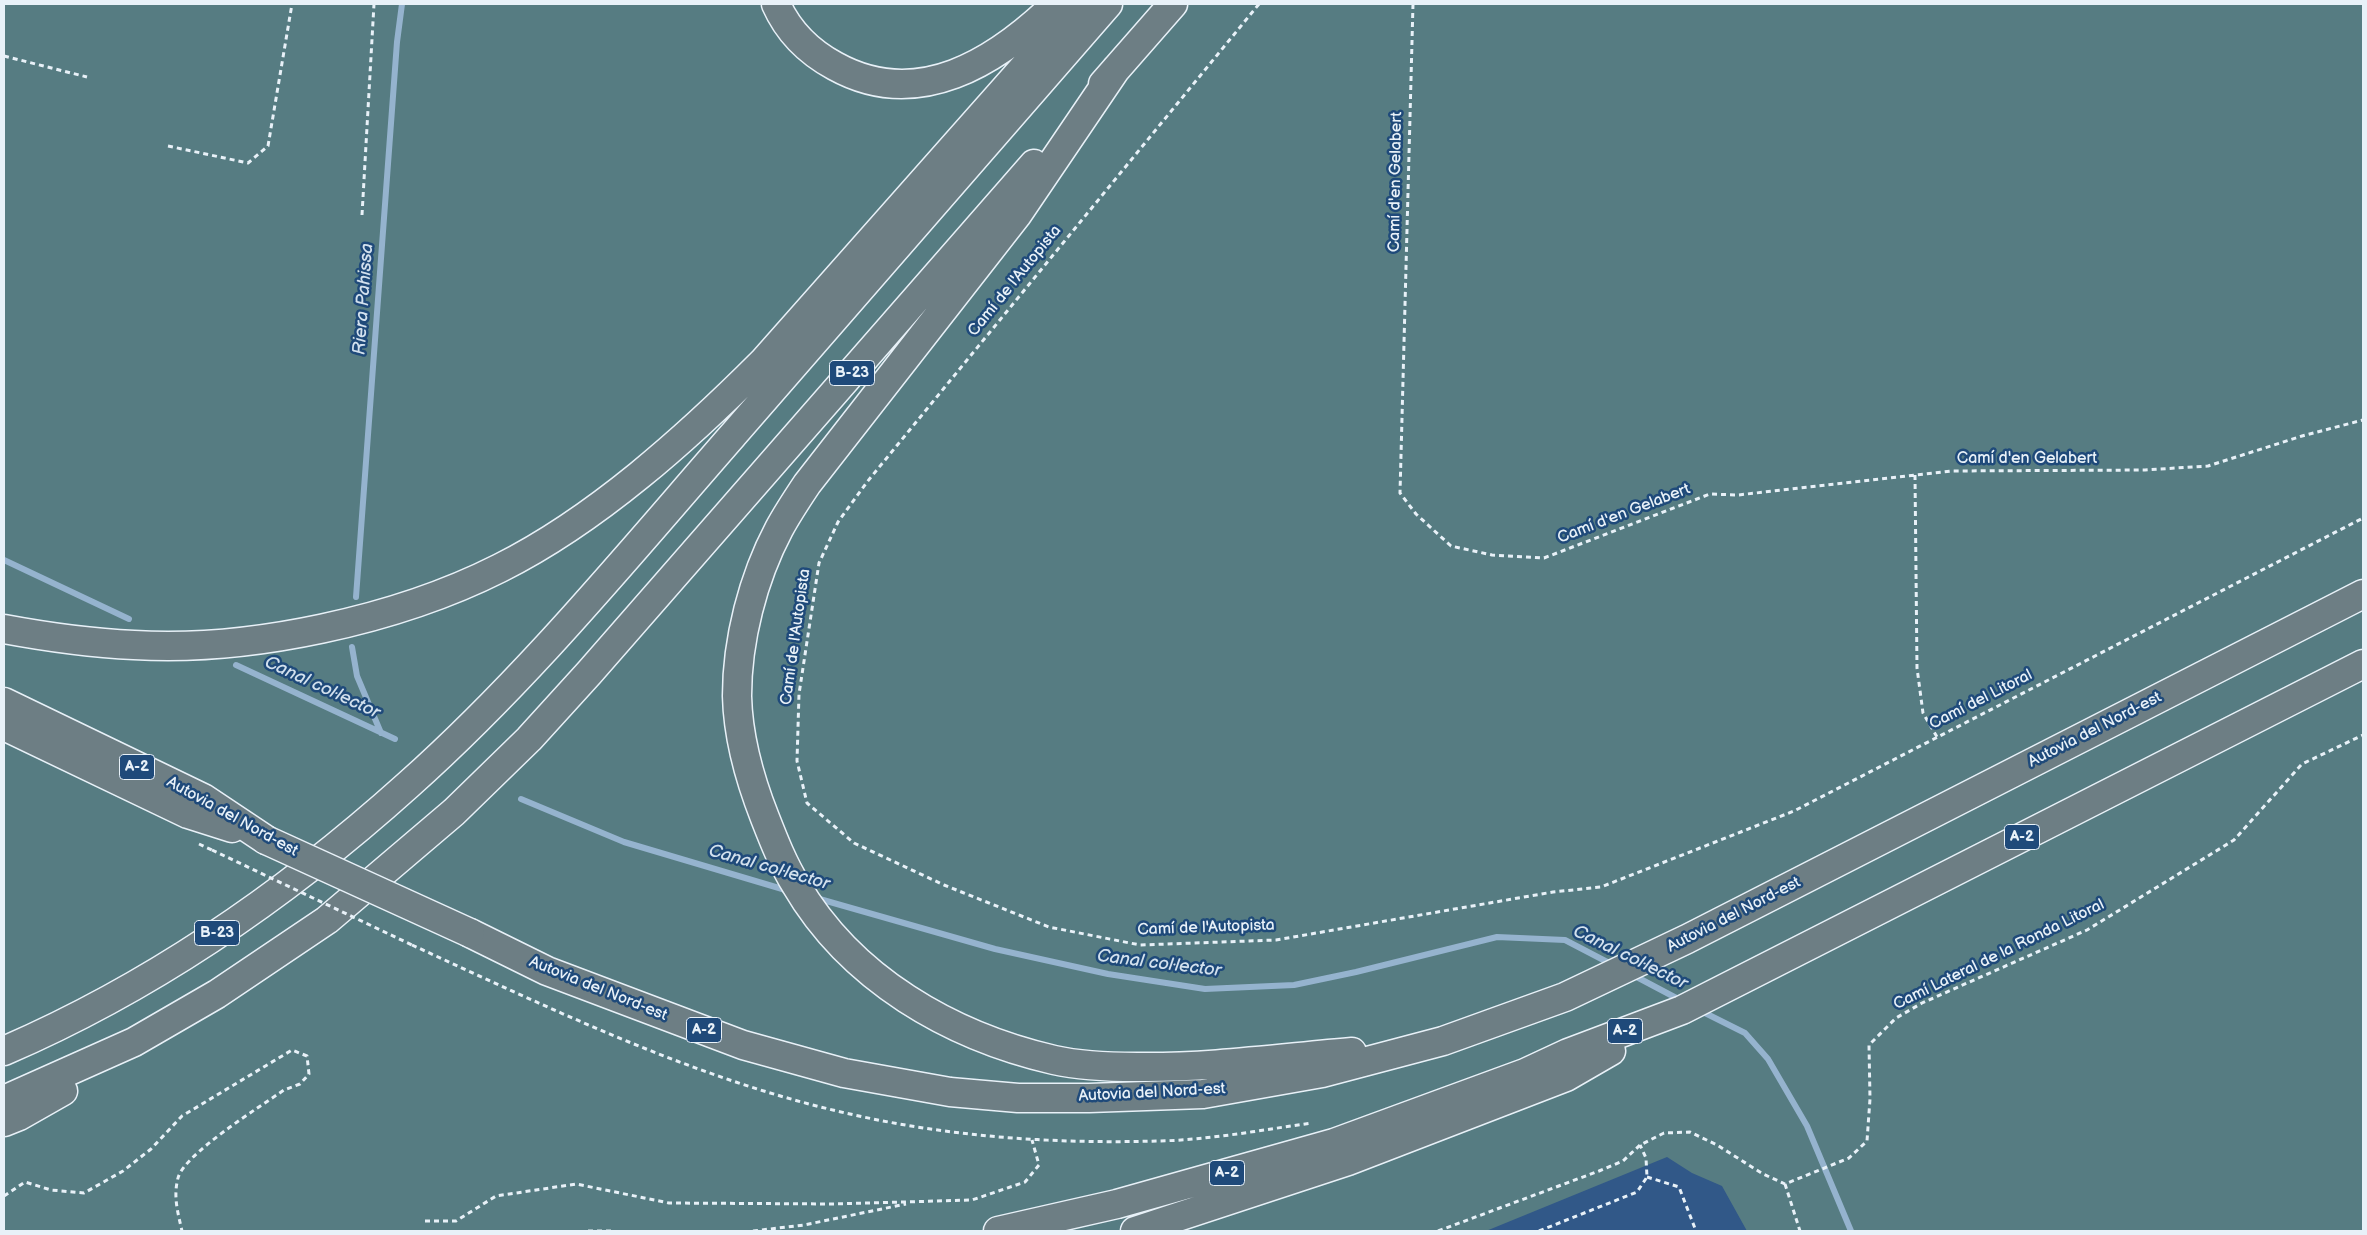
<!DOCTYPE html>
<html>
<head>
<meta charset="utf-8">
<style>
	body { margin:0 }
	#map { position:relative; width:2367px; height:1235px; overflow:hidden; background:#315888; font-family:"Balsamiq Sans",sans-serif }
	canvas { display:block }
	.frame { position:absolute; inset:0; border:5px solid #e8f1f8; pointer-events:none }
</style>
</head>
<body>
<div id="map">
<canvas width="2367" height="1235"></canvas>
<div class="frame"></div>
</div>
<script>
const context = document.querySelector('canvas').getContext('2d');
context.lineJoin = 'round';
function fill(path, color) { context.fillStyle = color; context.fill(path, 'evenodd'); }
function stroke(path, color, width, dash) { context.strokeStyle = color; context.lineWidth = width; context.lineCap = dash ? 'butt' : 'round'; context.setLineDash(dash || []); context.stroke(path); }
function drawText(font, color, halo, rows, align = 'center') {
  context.font = font + ' "Balsamiq Sans",sans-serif'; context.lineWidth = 5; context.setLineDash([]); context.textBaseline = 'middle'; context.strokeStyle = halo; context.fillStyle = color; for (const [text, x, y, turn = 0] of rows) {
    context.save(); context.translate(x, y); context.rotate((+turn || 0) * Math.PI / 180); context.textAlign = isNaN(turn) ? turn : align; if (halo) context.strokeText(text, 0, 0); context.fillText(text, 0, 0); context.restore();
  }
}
fill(new Path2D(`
	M4 4H2363V1231H1747L1722 1186 1692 1173 1667 1157 1486 1231H4Z`), '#567c82');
stroke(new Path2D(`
	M4 560 129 619
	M356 597 397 42 402 4
	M352 647 357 676 381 733
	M236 665 395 739
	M521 799 624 842 789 891
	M816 898 995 949 1108 974 1205 989 1294 985 1356 972 1497 937 1565 940 1613 965
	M1631 974 1682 1001
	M1699 1010 1745 1033 1768 1059 1807 1126 1851 1231`), '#95b3ce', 6);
const highway = new Path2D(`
	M776 4C788 31 809 52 835 66 918 112 996 62 1056 4
	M1116 69 1017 215 807 484C797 499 787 514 779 529 753 578 737 640 737 696 738 738 750 780 765 818 774 841 783 864 796 885 851 979 950 1036 1054 1060 1081 1066 1109 1067 1137 1067 1209 1068 1281 1058 1352 1052
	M1103 84 1173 4
	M4 629C47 637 90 643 134 645 250 652 397 620 500 568 596 520 687 438 763 362L1080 4
	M4 702 203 798 266 840
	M4 726 188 814 232 828
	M470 933 547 971 743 1045 844 1073 950 1092 1018 1098H1089L1203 1094 1322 1073 1443 1041 1565 997 1687 939 2363 594
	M4 1051C152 987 288 893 408 785 527 679 629 554 733 435 858 291 983 147 1108 4
	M4 1100 134 1042 217 994 327 920 454 812 529 739 589 673 1034 164
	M4 1122 19 1116 63 1091
	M998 1231 1117 1204 1334 1143 1525 1073 1568 1053 1682 1010 2363 664
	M1135 1231 1348 1161 1566 1077 1611 1051`);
stroke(highway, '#e8f1f8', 31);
stroke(new Path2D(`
	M1259 4 867 482 838 522 819 563 799 694 797 761 807 803 854 843 944 885 1049 927 1140 945 1276 940 1553 892 1601 887 1794 811 2363 518
	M1413 4 1400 493 1416 514 1451 546 1492 555 1544 558 1710 494 1738 495 1951 471 2145 470 2208 466 2302 436 2363 420
	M4 56 87 77
	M168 146 248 163 268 146 292 4
	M362 215 374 4
	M1915 475 1917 668 1923 713 1937 737
	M199 844 212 850
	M412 945C554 1010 697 1080 850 1114 950 1137 1055 1144 1158 1141 1209 1140 1261 1130 1312 1123
	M1647 1177 1679 1187 1696 1231
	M1785 1184 1800 1231
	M4 1196 25 1182 51 1190 84 1193 123 1171 151 1149 182 1116 292 1050 307 1056 309 1074 300 1084 284 1090C261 1106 184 1154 178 1178 173 1197 178 1213 182 1231
	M425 1221H456L496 1196 576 1184 669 1203 833 1204 972 1200 1025 1182 1039 1165 1032 1140
	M588 1231H614
	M753 1231 804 1225 906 1204
	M1438 1231 1599 1171 1623 1161 1640 1145 1664 1133 1690 1132 1717 1145 1763 1174 1785 1184 1849 1158 1867 1141 1870 1099 1869 1045 1896 1018 1922 1003 2087 930 2234 840 2302 764 2363 735
	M1539 1231 1637 1192 1647 1177 1646 1158 1640 1145
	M2362 1231H2363`), '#e8f1f8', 3, [5, 4]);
stroke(highway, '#6d7e84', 28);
const highwayBridge = new Path2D(`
	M266 840 470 933`);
stroke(highwayBridge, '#e8f1f8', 31, []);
stroke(new Path2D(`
	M212 850 412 945`), '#e8f1f8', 3, [5, 4]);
stroke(highwayBridge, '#6d7e84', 28);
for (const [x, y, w] of [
	[852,373,45],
	[137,767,35],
	[2022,837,35],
	[217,933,45],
	[704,1030,35],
	[1625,1031,35],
	[1227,1173,35]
]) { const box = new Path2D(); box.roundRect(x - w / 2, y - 12.5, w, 25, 4); context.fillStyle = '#1f4a7a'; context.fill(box); stroke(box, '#e8f1f8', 1); }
drawText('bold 15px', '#e8f1f8', null, [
	["B-23",852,373],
	["A-2",137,767],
	["A-2",2022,837],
	["B-23",217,933],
	["A-2",704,1030],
	["A-2",1625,1031],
	["A-2",1227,1173]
]);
drawText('16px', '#e8f1f8', '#1f4a7a', [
	["Camí d'en Gelabert",1396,182,-89],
	["Camí de l'Autopista",1015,281,-51],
	["Camí d'en Gelabert",2027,459],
	["Camí d'en Gelabert",1624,514,-21],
	["Camí de l'Autopista",796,637,-82],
	["Camí del Litoral",1981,700,-27],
	["Autovia del Nord-est",2095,730,-27],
	["Autovia del Nord-est",232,817,29],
	["Autovia del Nord-est",1734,915,-27],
	["Camí de l'Autopista",1206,928,-2],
	["Camí Lateral de la Ronda Litoral",1999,955,-26],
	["Autovia del Nord-est",598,989,22],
	["Autovia del Nord-est",1152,1093,-3]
]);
drawText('italic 18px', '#d3e1ee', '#1f4a7a', [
	["Riera Pahissa",364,299,-86],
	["Canal col·lector",322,688,25],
	["Canal col·lector",769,868,16],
	["Canal col·lector",1630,958,26],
	["Canal col·lector",1159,964,7]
]);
</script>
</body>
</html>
